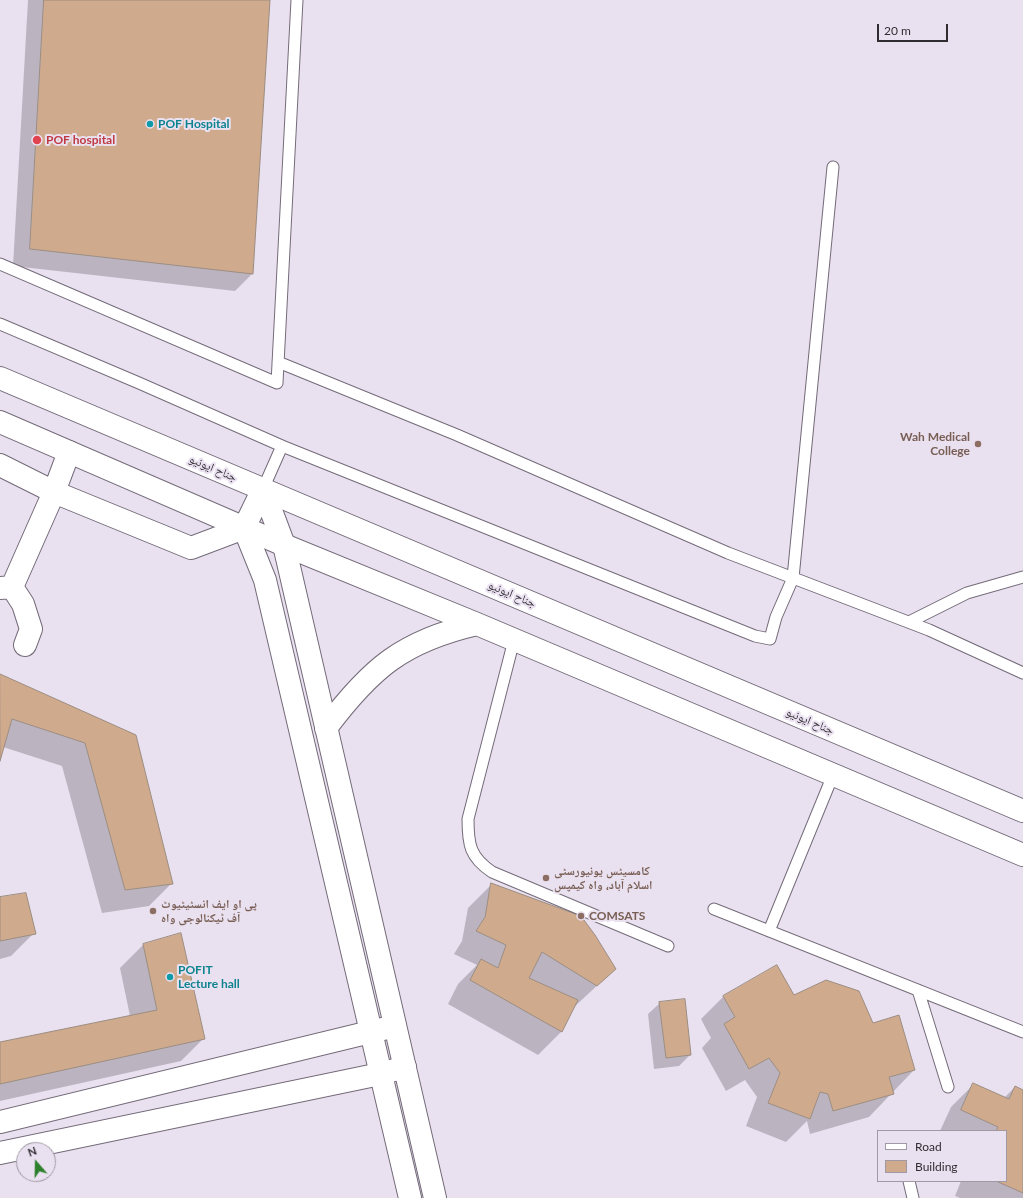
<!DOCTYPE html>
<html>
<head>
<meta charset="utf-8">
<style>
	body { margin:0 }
	#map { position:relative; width:1023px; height:1198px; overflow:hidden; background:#eae1f0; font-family:Lato,sans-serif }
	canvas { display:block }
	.legend { position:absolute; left:877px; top:1130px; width:130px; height:52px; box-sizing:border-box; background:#eae1f0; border:1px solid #a099a4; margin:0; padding:5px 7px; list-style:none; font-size:12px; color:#302d32 }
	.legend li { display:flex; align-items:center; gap:8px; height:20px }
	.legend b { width:20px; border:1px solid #a099a4 }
	.north { position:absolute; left:16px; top:1142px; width:40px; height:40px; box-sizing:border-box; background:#eae1f0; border:1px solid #a099a4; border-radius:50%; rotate:340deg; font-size:11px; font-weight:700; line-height:16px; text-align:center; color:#302d32 }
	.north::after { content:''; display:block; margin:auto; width:14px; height:18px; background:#2d802c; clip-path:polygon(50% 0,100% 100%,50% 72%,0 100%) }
	.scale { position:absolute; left:877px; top:24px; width:71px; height:18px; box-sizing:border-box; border:2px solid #302d32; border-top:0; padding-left:5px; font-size:12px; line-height:14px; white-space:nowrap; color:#302d32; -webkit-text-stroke:3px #eae1f0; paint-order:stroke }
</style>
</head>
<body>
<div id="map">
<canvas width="1023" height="1198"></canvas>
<ul class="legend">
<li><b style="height:5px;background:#fff"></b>Road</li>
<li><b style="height:11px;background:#d0aa8d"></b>Building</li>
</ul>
<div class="north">N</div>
<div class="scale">20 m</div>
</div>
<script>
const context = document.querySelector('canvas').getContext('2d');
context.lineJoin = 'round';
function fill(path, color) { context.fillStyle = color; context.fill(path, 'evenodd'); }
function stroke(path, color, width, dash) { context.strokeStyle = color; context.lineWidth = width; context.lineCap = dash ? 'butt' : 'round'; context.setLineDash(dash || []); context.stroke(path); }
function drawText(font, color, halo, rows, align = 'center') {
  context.font = font + ' Lato,"Noto Naskh Arabic",sans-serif'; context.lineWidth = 4; context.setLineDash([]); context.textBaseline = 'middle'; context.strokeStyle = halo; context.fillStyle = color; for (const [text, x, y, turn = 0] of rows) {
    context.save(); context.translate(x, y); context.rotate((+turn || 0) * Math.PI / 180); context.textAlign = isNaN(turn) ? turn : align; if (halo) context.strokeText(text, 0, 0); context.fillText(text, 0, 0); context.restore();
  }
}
fill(new Path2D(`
	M28 0H269L252 274 235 291 13 266Z
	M0 675 136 736 172 883 149 906 102 913 62 766 3 747 0 757Z
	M491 885 615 969 573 1008 561 1032 538 1055 448 1004 458 984 477 965 454 954 462 941 468 908Z
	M0 899 34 933 11 956 0 959Z
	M143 945 204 1038 181 1061 0 1101V1043L130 1016 120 968Z
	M724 996H794L872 1024 914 1070 869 1117 810 1134 807 1121 786 1142 746 1126 757 1097 745 1080 726 1091 702 1048 711 1038 701 1019Z
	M660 1003 690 1055 679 1066 654 1069 648 1014Z
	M974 1084 1004 1098 1015 1087 1023 1091V1198H960L955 1196 961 1181H1006V1131H940L951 1107Z`), '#0003');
const building = new Path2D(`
	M44 0H270L253 274 30 249Z
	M0 674 136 735 173 884 125 890 85 743 12 719 0 761Z
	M491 883 581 916 595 935 616 969 597 986 542 952 529 978 578 1000 562 1032 470 980 481 959 498 968 506 945 476 931 485 917Z
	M26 893 36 934 0 941V897Z
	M181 933 205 1039 0 1084V1042L157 1010 143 944Z
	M777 965 794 995 826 980 859 991 873 1023 899 1015 915 1070 889 1077 894 1094 833 1111 828 1094 820 1092 810 1119 768 1103 780 1073 769 1058 749 1069 724 1024 735 1017 723 996Z
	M685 999 691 1055 666 1058 659 1002Z
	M973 1083 1009 1099 1015 1086 1023 1090V1193L996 1181H1006V1131H996L998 1127 961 1110Z`);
fill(building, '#d0aa8d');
stroke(building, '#9b8d82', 1);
const lane = new Path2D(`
	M0 264 277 383 297 0
	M0 324 139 383 282 446 755 636 770 639 776 617 793 578 833 167
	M278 362 457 435 728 553 929 630 1023 673
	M263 489 282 446
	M909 622 967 593 1023 577
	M514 640 468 819C468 845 470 857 492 872L668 946
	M714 909 1023 1032
	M769 931 833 775
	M918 990 948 1087
	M909 1181 913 1198`);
const street = new Path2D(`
	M0 465 54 492 191 548 244 528
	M12 587 23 604 31 629 25 645
	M0 588 12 587 54 492 69 452
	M0 1122 395 1026
	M0 1153 380 1074 405 1067`);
const secondary = new Path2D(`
	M263 489 244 528 265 580 410 1198
	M263 489 284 545 435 1198`);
const primary = new Path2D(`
	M0 378 1023 811
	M0 422 284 545 477 624 1023 855
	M326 728C371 668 403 641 477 624`);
stroke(lane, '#746b79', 13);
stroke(street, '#746b79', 24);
stroke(secondary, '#746b79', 24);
stroke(primary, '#746b79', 24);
stroke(lane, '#fff', 11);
stroke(street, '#fff', 22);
stroke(secondary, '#fff', 22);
stroke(primary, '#fff', 22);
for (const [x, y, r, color] of [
	[150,124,4,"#0f9aa8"],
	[37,140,5,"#e0444e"],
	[978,444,4,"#8d6e63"],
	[546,878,4,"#8d6e63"],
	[153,911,4,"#8d6e63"],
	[581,916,4,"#8d6e63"],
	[170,977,4,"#0f9aa8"]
]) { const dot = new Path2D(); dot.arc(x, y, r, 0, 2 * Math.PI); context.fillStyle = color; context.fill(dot); stroke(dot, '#eae1f0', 1.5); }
drawText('bold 12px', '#0d838f', '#eae1f0', [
	["POF Hospital",158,124],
	["POFIT",178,970],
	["Lecture hall",178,984]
], 'left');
drawText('bold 12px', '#be3a42', '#eae1f0', [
	["POF hospital",46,140]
], 'left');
drawText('bold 12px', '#785e54', '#eae1f0', [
	["Wah Medical",970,437,"right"],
	["College",970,451,"right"],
	["کامسیٹس یونیورسٹی",554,871],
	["اسلام آباد، واہ کیمپس",554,885],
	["پی او ایف انسٹیٹیوٹ",161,904],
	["آف ٹیکنالوجی واہ",161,918],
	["COMSATS",589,916]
], 'left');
drawText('12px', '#302d32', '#eae1f0', [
	["جناح ایونیو",213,468,23],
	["جناح ایونیو",512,594,23],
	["جناح ایونیو",810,721,23]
]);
</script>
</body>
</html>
